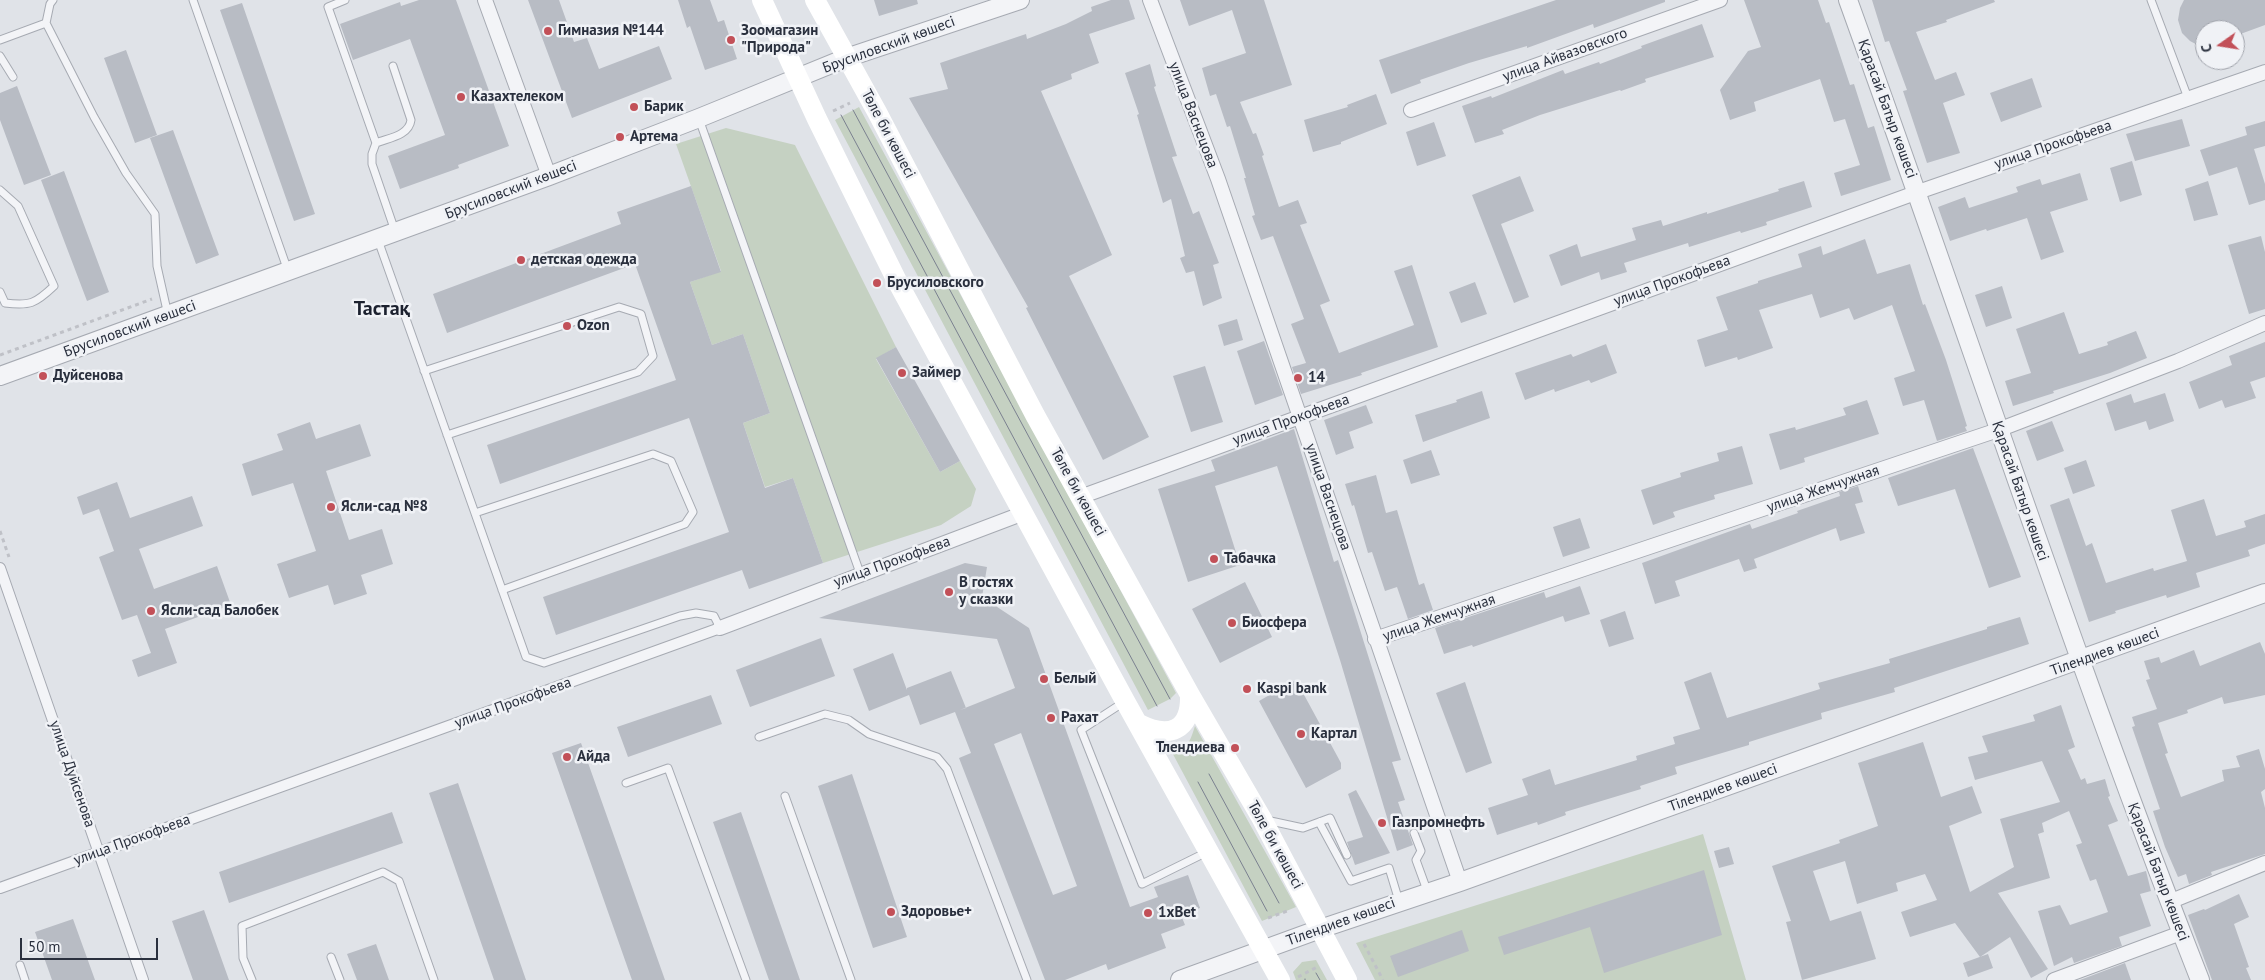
<!DOCTYPE html>
<html>
<head>
<meta charset="utf-8">
<style>
	body { margin:0 }
	#map { position:relative; width:2265px; height:980px; overflow:hidden; background:#e0e3e8; font-family:"PT Sans",sans-serif }
	canvas { display:block }
	.north { position:absolute; left:2195px; top:20px; width:50px; height:50px; box-sizing:border-box; background:#f0f2f6; border:1px solid #a1a4ac; border-radius:50%; rotate:257deg; font-size:14px; font-weight:700; line-height:20px; text-align:center; color:#2a303e }
	.north::after { content:''; display:block; margin:auto; width:18px; height:22px; background:#c25058; clip-path:polygon(50% 0,100% 100%,50% 72%,0 100%) }
	.scale { position:absolute; left:20px; top:938px; width:138px; height:22px; box-sizing:border-box; border:2px solid #2a303e; border-top:0; padding-left:6px; font-size:15px; line-height:18px; white-space:nowrap; color:#2a303e; -webkit-text-stroke:4px #f0f2f6; paint-order:stroke }
</style>
</head>
<body>
<div id="map">
<canvas width="2265" height="980"></canvas>
<div class="north">С</div>
<div class="scale">50 m</div>
</div>
<script>
const context = document.querySelector('canvas').getContext('2d');
context.lineJoin = 'round';
function fill(path, color) { context.fillStyle = color; context.fill(path, 'evenodd'); }
function stroke(path, color, width, dash) { context.strokeStyle = color; context.lineWidth = width; context.lineCap = dash ? 'butt' : 'round'; context.setLineDash(dash || []); context.stroke(path); }
function drawText(font, color, halo, rows, align = 'center') {
  context.font = font + ' "PT Sans",sans-serif'; context.lineWidth = 5; context.setLineDash([]); context.textBaseline = 'middle'; context.strokeStyle = halo; context.fillStyle = color; for (const [text, x, y, turn = 0] of rows) {
    context.save(); context.translate(x, y); context.rotate((+turn || 0) * Math.PI / 180); context.textAlign = isNaN(turn) ? turn : align; if (halo) context.strokeText(text, 0, 0); context.fillText(text, 0, 0); context.restore();
  }
}
fill(new Path2D(`
	M859 107 1176 693 1170 699 1148 710 835 120Z
	M726 128 795 145 896 347 876 359 940 472 960 461 976 489 971 506 941 525 823 563 793 478 765 487 743 423 770 413 743 334 712 345 690 282 721 271 676 144Z
	M1195 726 1296 907 1262 921 1167 743C1188 749 1189 745 1195 726Z
	M1703 834 1746 980H1375L1356 943Z
	M1316 960 1327 980H1296L1293 972 1302 962Z`), '#c5d1c2');
fill(new Path2D(`
	M419 0H456L509 146 458 165 459 168 400 189 388 156 445 135 410 39 353 60 340 24 400 2 401 6Z
	M528 0H559L574 42 587 38 599 69 659 46 672 79 572 118Z
	M678 0H710L718 22 724 20 737 59 705 70 690 26 687 28Z
	M874 0H917L918 4 879 16Z
	M1111 0H1129L1135 19 1089 34 1099 63 1071 74 1072 79 1041 91 1112 255 1069 276 1149 437 1103 460 1026 308 1028 307 909 98 948 89 940 63 1026 34 1027 39 1066 24 1092 11 1091 7Z
	M1180 0H1264L1292 85 1240 102 1253 134 1256 133 1264 155 1262 156 1279 207 1298 200 1307 223 1300 225 1330 301 1320 305 1339 353 1414 325 1394 271 1412 265 1438 347 1361 373 1362 375 1301 394 1292 367 1306 363 1291 324 1304 319 1273 236 1261 240 1252 216 1255 215 1244 178H1246L1230 126 1227 127 1216 94 1210 96 1202 68 1246 53 1232 10 1189 26Z
	M1556 0H1665V2L1594 28 1593 24 1527 48V46L1469 63 1420 80 1421 83 1391 94 1379 60Z
	M1744 0H1818L1826 23 1829 22 1850 85 1854 84 1868 128 1874 126 1891 180 1841 196 1834 173 1860 165 1845 119 1834 122 1820 79 1754 102 1756 111 1730 120 1720 90 1748 51 1761 47Z
	M1872 0H1994L1995 2 1946 20 1947 22 1916 32 1935 80 1956 72 1965 95 1943 103 1960 153 1927 163 1903 91 1907 90 1889 41 1885 42Z
	M2184 0H2265V25L2235 36V30H2205V49L2190 41 2182 33 2178 20 2180 8Z
	M242 3 315 214 294 221 220 10Z
	M1702 24 1714 57 1645 79 1646 82 1621 91 1620 90 1540 115 1502 130 1504 134 1475 143 1462 106 1491 96 1492 98 1563 70 1565 74 1599 62 1600 64 1642 48 1641 46Z
	M126 50 157 135 135 143 104 58Z
	M1150 64 1156 86 1154 87 1177 156 1172 157 1193 214 1199 211 1219 263 1213 265 1222 298 1203 306 1194 271 1186 273 1180 258 1185 256 1171 199 1163 203 1137 115 1139 114 1125 73Z
	M2032 78 2042 107 2001 122 1990 93Z
	M17 86 51 175 24 185 0 120V93Z
	M1376 94 1387 124 1341 142V144L1313 152 1304 120 1348 107 1347 105Z
	M2182 119 2190 146 2135 161 2126 134Z
	M2265 121V146L2254 149 2265 184V200L2249 205 2237 167 2209 176 2200 150 2247 135 2245 127Z
	M1434 122 1446 156 1417 166 1406 132Z
	M173 130 219 255 196 264 150 138Z
	M2132 161 2142 195 2120 202 2110 168Z
	M64 171 109 292 87 301 41 180Z
	M2080 173 2088 200 2050 212 2064 252 2041 260 2027 218 1987 231 1986 229 1950 241 1938 207 1965 197 1969 208 2018 192 2016 187 2040 179 2042 185Z
	M1520 176 1534 211 1501 224 1529 297 1514 303 1472 195Z
	M1804 181 1812 207 1766 222 1767 225 1741 233 1740 231 1689 247 1688 243 1624 263 1627 272 1601 280 1599 272 1561 286 1549 255 1577 244 1581 257 1636 240 1632 228 1661 220 1663 226 1707 212V214L1779 191 1778 189Z
	M2208 181 2218 215 2194 221 2185 189Z
	M691 186 721 272 690 282 712 345 743 334 770 413 743 423 765 488 793 478 823 563 749 589 742 570 556 635 543 597 729 532 689 418 500 484 487 445 676 380 635 264 447 333 433 294 621 224 617 212Z
	M2261 236 2265 252V309L2249 314 2228 245Z
	M1865 239 1877 274 1910 264 1923 305 1925 304 1946 360 1967 426 1965 427 1967 431 1937 441 1924 400 1903 406 1894 378 1915 371 1892 305 1854 320 1849 308 1820 318 1812 294 1759 310 1773 348 1738 360 1737 357 1705 367 1697 340 1728 330 1716 297 1758 283V281L1802 267 1798 254 1821 246 1823 255Z
	M1475 282 1487 314 1461 323 1449 292Z
	M2002 286 2012 318 1986 327 1975 295Z
	M2064 312 2079 354 2108 345 2107 342 2136 331 2147 358 2110 373 2053 391 2054 393 2013 406 2005 381 2031 373 2016 329Z
	M1237 319 1243 340 1224 346 1218 325Z
	M1264 341 1283 395 1255 405 1237 351Z
	M2265 342V377L2250 382 2256 398 2225 408 2222 400 2199 409 2189 382 2232 365 2229 356Z
	M1606 344 1617 373 1591 383 1589 380 1555 392 1554 389 1525 400 1515 373 1571 354 1573 357Z
	M896 347 960 461 940 472 876 358Z
	M1205 366 1223 422 1191 432 1173 376Z
	M1482 391 1490 418 1423 442 1415 415 1457 402 1456 400Z
	M2165 393 2174 421 2149 430 2146 421 2115 431 2106 403 2131 394 2134 403Z
	M1867 400 1879 434 1804 458 1805 462 1780 470 1769 434 1795 427 1796 430 1846 415 1843 408Z
	M1366 405 1373 423 1349 432 1354 448 1336 455 1324 420Z
	M2052 421 2064 451 2037 461 2026 431Z
	M310 422 316 439 360 424 371 456 326 471 349 540 382 529 393 564 361 575 367 594 334 605 328 585 289 598 277 564 316 551 293 483 252 496 242 464 283 450 277 434Z
	M1294 429 1334 562 1338 560 1401 760 1392 762 1405 800 1398 802 1413 845 1397 851 1340 660 1277 466 1215 486 1240 565 1188 582 1158 489 1215 471 1211 460Z
	M1742 446 1753 484 1714 495 1715 499 1673 512 1675 517 1653 525 1641 490 1681 477 1680 473 1719 461 1717 453Z
	M1973 448 2021 577 1989 588 1955 489 1898 506 1888 478Z
	M1431 450 1440 475 1411 484 1403 460Z
	M2086 460 2095 486 2073 494 2064 468Z
	M1376 475 1386 513 1397 510 1419 585 1424 583 1433 610 1408 619 1397 587 1385 591 1372 552 1368 553 1354 505 1352 506 1345 484Z
	M117 482 130 518 192 496 203 526 139 549 154 589 217 566 231 605 165 629 177 663 138 677 132 660 151 653 137 615 122 620 99 557 114 551 99 509 83 515 77 497Z
	M1858 486 1863 502 1855 504 1865 533 1840 541 1836 528 1754 559 1757 568 1744 572 1739 559 1675 581 1680 596 1655 604 1642 563 1750 524 1752 529 1798 513 1797 511 1840 496 1839 492Z
	M2069 498 2086 546 2092 543 2106 583 2153 568 2154 571 2187 561 2171 510 2204 499 2216 536 2246 527 2244 521 2265 514V544L2248 550 2250 556 2196 573 2200 587 2167 598 2166 595 2115 611 2116 613 2089 622 2050 505Z
	M1580 518 1590 548 1563 557 1553 527Z
	M965 563 987 567 982 597 1029 628 1130 907 1158 897 1154 887 1188 875 1200 908 1181 915 1185 925 1161 934 1166 948 1108 970 1106 964 1065 980H1045L959 758 971 753 955 712 920 725 909 695 869 711 853 669 893 653 907 690V688L951 671 966 708 960 710 1015 688 997 639 819 618ZM1021 733 1077 886 1053 895 994 744Z
	M1245 582 1272 637 1220 663 1192 609Z
	M1580 586 1590 614 1565 622 1563 616 1473 647 1472 645 1444 654 1435 628 1544 592 1546 598Z
	M1625 611 1634 639 1609 647 1600 620Z
	M2020 617 2029 644 1894 688 1895 692 1821 713 1822 719 1749 742V745L1675 767 1677 774 1640 786 1641 789 1565 812 1566 815 1538 825 1537 822 1497 835 1488 808 1528 795 1522 779 1550 769 1555 785 1637 760 1636 756 1675 744 1673 737 1700 729 1684 682 1711 672 1727 718 1820 689 1818 683 1890 663 1889 659 1987 629V627Z
	M821 638 835 676 750 707 736 670Z
	M2260 642 2265 654V695L2224 704 2222 697 2187 710 2188 713 2158 723 2168 753 2165 754 2181 797 2224 781 2222 770 2240 767 2236 756 2259 749 2265 769V789L2261 792 2265 808V854L2211 872 2212 875 2189 884 2186 874 2178 877 2165 847 2153 811 2160 809 2132 727 2135 726 2132 717 2157 709 2146 680 2150 679 2144 661 2159 657 2161 663 2194 650 2200 666Z
	M1296 680 1341 763V769L1306 788 1259 701Z
	M1465 682 1492 763 1466 773 1436 693Z
	M711 695 722 724 628 757 617 727Z
	M2061 705 2075 747 2068 750 2081 780 2085 778 2087 784 2105 779 2110 796 2108 797 2118 821 2108 825 2128 876 2146 871 2151 891 2140 894 2151 926 2119 937 2122 946 2074 963 2072 957 2054 966 2038 911 2060 905 2070 925 2108 912 2096 879 2090 881 2076 845 2082 843 2069 811 2042 823 2044 832 2038 834 2050 878 1998 893 2048 969 2031 978 2010 937 1980 957 1955 923 1910 937 1901 912 1937 900 1925 874 1896 883 1898 891 1857 904 1845 861 1813 871 1830 921 1861 911 1876 959 1802 980 1786 922 1791 921 1772 866 1840 843 1839 840 1878 826 1858 763 1923 742 1941 797 1972 786 1982 813 1949 826 1970 892 2014 867 2000 819 2060 802 2042 761 1975 780 1968 757 1988 752 1982 736 2035 721 2033 715Z
	M581 743 665 980H632L552 753Z
	M852 774 907 937 873 948 818 786Z
	M458 783 526 980H494L429 793Z
	M1356 790 1390 853 1355 865 1347 842 1363 837 1348 794Z
	M392 812 403 843 229 903 219 872Z
	M741 812 800 980H769L713 822Z
	M1729 847 1734 864 1719 868 1714 851Z
	M1704 870 1722 935 1604 973 1590 927 1504 955 1498 937Z
	M2239 894 2249 917 2234 924 2249 967 2246 968 2251 980H2212L2188 915 2204 909 2205 910Z
	M204 910 229 980H193L172 921Z
	M73 919 95 980H52L35 932Z
	M1462 930 1469 951 1398 977 1390 956Z
	M376 944 389 980H357L347 954Z
	M1988 954 1993 968 1968 977 1963 963Z
	M2125 963 2131 980H2080Z`), '#b8bcc4');
const service = new Path2D(`
	M53 0 50 4 46 23 94 117 126 173 155 214 157 266 168 315
	M193 0 288 271
	M345 0 328 7 376 143 372 154V164L395 231
	M2151 0 2188 98
	M0 40 46 23
	M0 56 13 77
	M699 119 860 573
	M376 143C388 138 409 136 411 120L393 66
	M0 190 18 206 54 286C35 304 30 306 5 303L0 292
	M378 240 526 657 544 663 680 616 696 613 714 616 720 628
	M424 371 619 307 641 314 653 356 638 372 447 435
	M475 513 653 454 671 461 693 512 685 524 502 590
	M1124 702 1081 730 1142 884 1207 852
	M759 737 825 714 849 720 869 734 937 757 947 769 1027 980
	M626 783 668 768 746 980
	M785 796 851 980
	M1266 820 1303 828 1330 818 1347 855
	M1319 822 1351 881 1389 868 1399 901
	M1414 833 1421 851 1416 860 1428 893
	M331 957 340 980
	M20 965 25 980
	M252 980 243 958 242 926 383 872 399 881 434 980`);
const pedestrian = new Path2D(`
	M0 568 143 980
	M0 888 720 628`);
const minor = new Path2D(`
	M485 0 549 176
	M1150 0 1218 179 1460 882
	M1411 110 1720 0
	M1080 497 1918 192 2265 72
	M720 628 1024 513
	M1375 639 1998 430 2178 361 2265 323
	M2169 902 2265 863
	M2054 980 2181 933`);
const tertiary = new Path2D(`
	M1848 0C1966 326 2073 657 2200 980
	M0 376 549 176 699 118 846 58 1020 0
	M1180 980 1320 929 1460 882 2265 593`);
stroke(service, '#a6aab2', 9);
stroke(pedestrian, '#a6aab2', 12);
stroke(minor, '#a6aab2', 16);
stroke(tertiary, '#a6aab2', 20);
stroke(new Path2D(`
	M799 36 812 31
	M833 111 850 103
	M0 355 152 299
	M0 531 9 557
	M1268 918 1290 910
	M1364 944 1383 980
	M1298 977 1319 966`), '#bfc1c7', 3, [4, 4]);
stroke(service, '#f3f4f7', 7);
stroke(pedestrian, '#f3f4f7', 10);
stroke(minor, '#f3f4f7', 14);
stroke(tertiary, '#f3f4f7', 18);
stroke(new Path2D(`
	M762 0 817 119 897 281 1125 701 1280 980
	M815 0 877 112 1035 415 1190 695 1262 819 1347 980
	M1139 724C1169 739 1191 731 1190 695`), '#fff', 20);
stroke(new Path2D(`
	M853 110 1170 699
	M841 115 1157 706
	M1209 774 1279 903
	M1198 782 1267 911
	M1316 973 1320 980
	M1305 979V980`), '#7b8190', 1);
for (const [x, y, r, color] of [
	[548,31,5,"#c25058"],
	[731,40,5,"#c25058"],
	[461,97,5,"#c25058"],
	[634,107,5,"#c25058"],
	[620,137,5,"#c25058"],
	[521,260,5,"#c25058"],
	[877,283,5,"#c25058"],
	[567,326,5,"#c25058"],
	[902,373,5,"#c25058"],
	[43,376,5,"#c25058"],
	[1298,378,5,"#c25058"],
	[331,507,5,"#c25058"],
	[1214,559,5,"#c25058"],
	[949,592,5,"#c25058"],
	[151,611,5,"#c25058"],
	[1232,623,5,"#c25058"],
	[1044,679,5,"#c25058"],
	[1247,689,5,"#c25058"],
	[1051,718,5,"#c25058"],
	[1301,734,5,"#c25058"],
	[1235,748,5,"#c25058"],
	[567,757,5,"#c25058"],
	[1382,823,5,"#c25058"],
	[891,912,5,"#c25058"],
	[1148,913,5,"#c25058"]
]) { const dot = new Path2D(); dot.arc(x, y, r, 0, 2 * Math.PI); context.fillStyle = color; context.fill(dot); stroke(dot, '#f0f2f6', 2); }
drawText('bold 15px', '#2a303e', '#f0f2f6', [
	["Гимназия №144",558,31],
	["Зоомагазин",741,31],
	["\"Природа\"",741,48],
	["Казахтелеком",471,97],
	["Барик",644,107],
	["Артема",630,137],
	["детская одежда",531,260],
	["Брусиловского",887,283],
	["Ozon",577,326],
	["Займер",912,373],
	["Дуйсенова",53,376],
	["14",1308,378],
	["Ясли-сад №8",341,507],
	["Табачка",1224,559],
	["В гостях",959,583],
	["у сказки",959,600],
	["Ясли-сад Балобек",161,611],
	["Биосфера",1242,623],
	["Белый",1054,679],
	["Kaspi bank",1257,689],
	["Рахат",1061,718],
	["Картал",1311,734],
	["Тлендиева",1225,748,"right"],
	["Айда",577,757],
	["Газпромнефть",1392,823],
	["Здоровье+",901,912],
	["1xBet",1158,913]
], 'left');
drawText('15px', '#2a303e', '#f0f2f6', [
	["Брусиловский көшесі",889,45,-20],
	["улица Айвазовского",1565,55,-20],
	["Қарасай Батыр көшесі",1887,109,70],
	["улица Васнецова",1193,115,69],
	["Төле би көшесі",888,134,62],
	["улица Прокофьева",2053,145,-19],
	["Брусиловский көшесі",511,190,-21],
	["улица Прокофьева",1672,281,-20],
	["Брусиловский көшесі",130,329,-20],
	["улица Прокофьева",1291,420,-20],
	["улица Жемчужная",1823,489,-19],
	["Қарасай Батыр көшесі",2020,491,71],
	["Төле би көшесі",1078,492,61],
	["улица Васнецова",1328,497,71],
	["улица Прокофьева",892,562,-20],
	["улица Жемчужная",1439,618,-19],
	["Тілендиев көшесі",2105,652,-20],
	["улица Прокофьева",513,703,-20],
	["улица Дуйсенова",72,774,71],
	["Тілендиев көшесі",1723,788,-20],
	["улица Прокофьева",132,840,-20],
	["Төле би көшесі",1275,845,61],
	["Қарасай Батыр көшесі",2158,872,69],
	["Тілендиев көшесі",1341,922,-20]
]);
drawText('bold 20px', '#1c212f', '#f0f2f6', [
	["Тастақ",382,309]
]);
</script>
</body>
</html>
